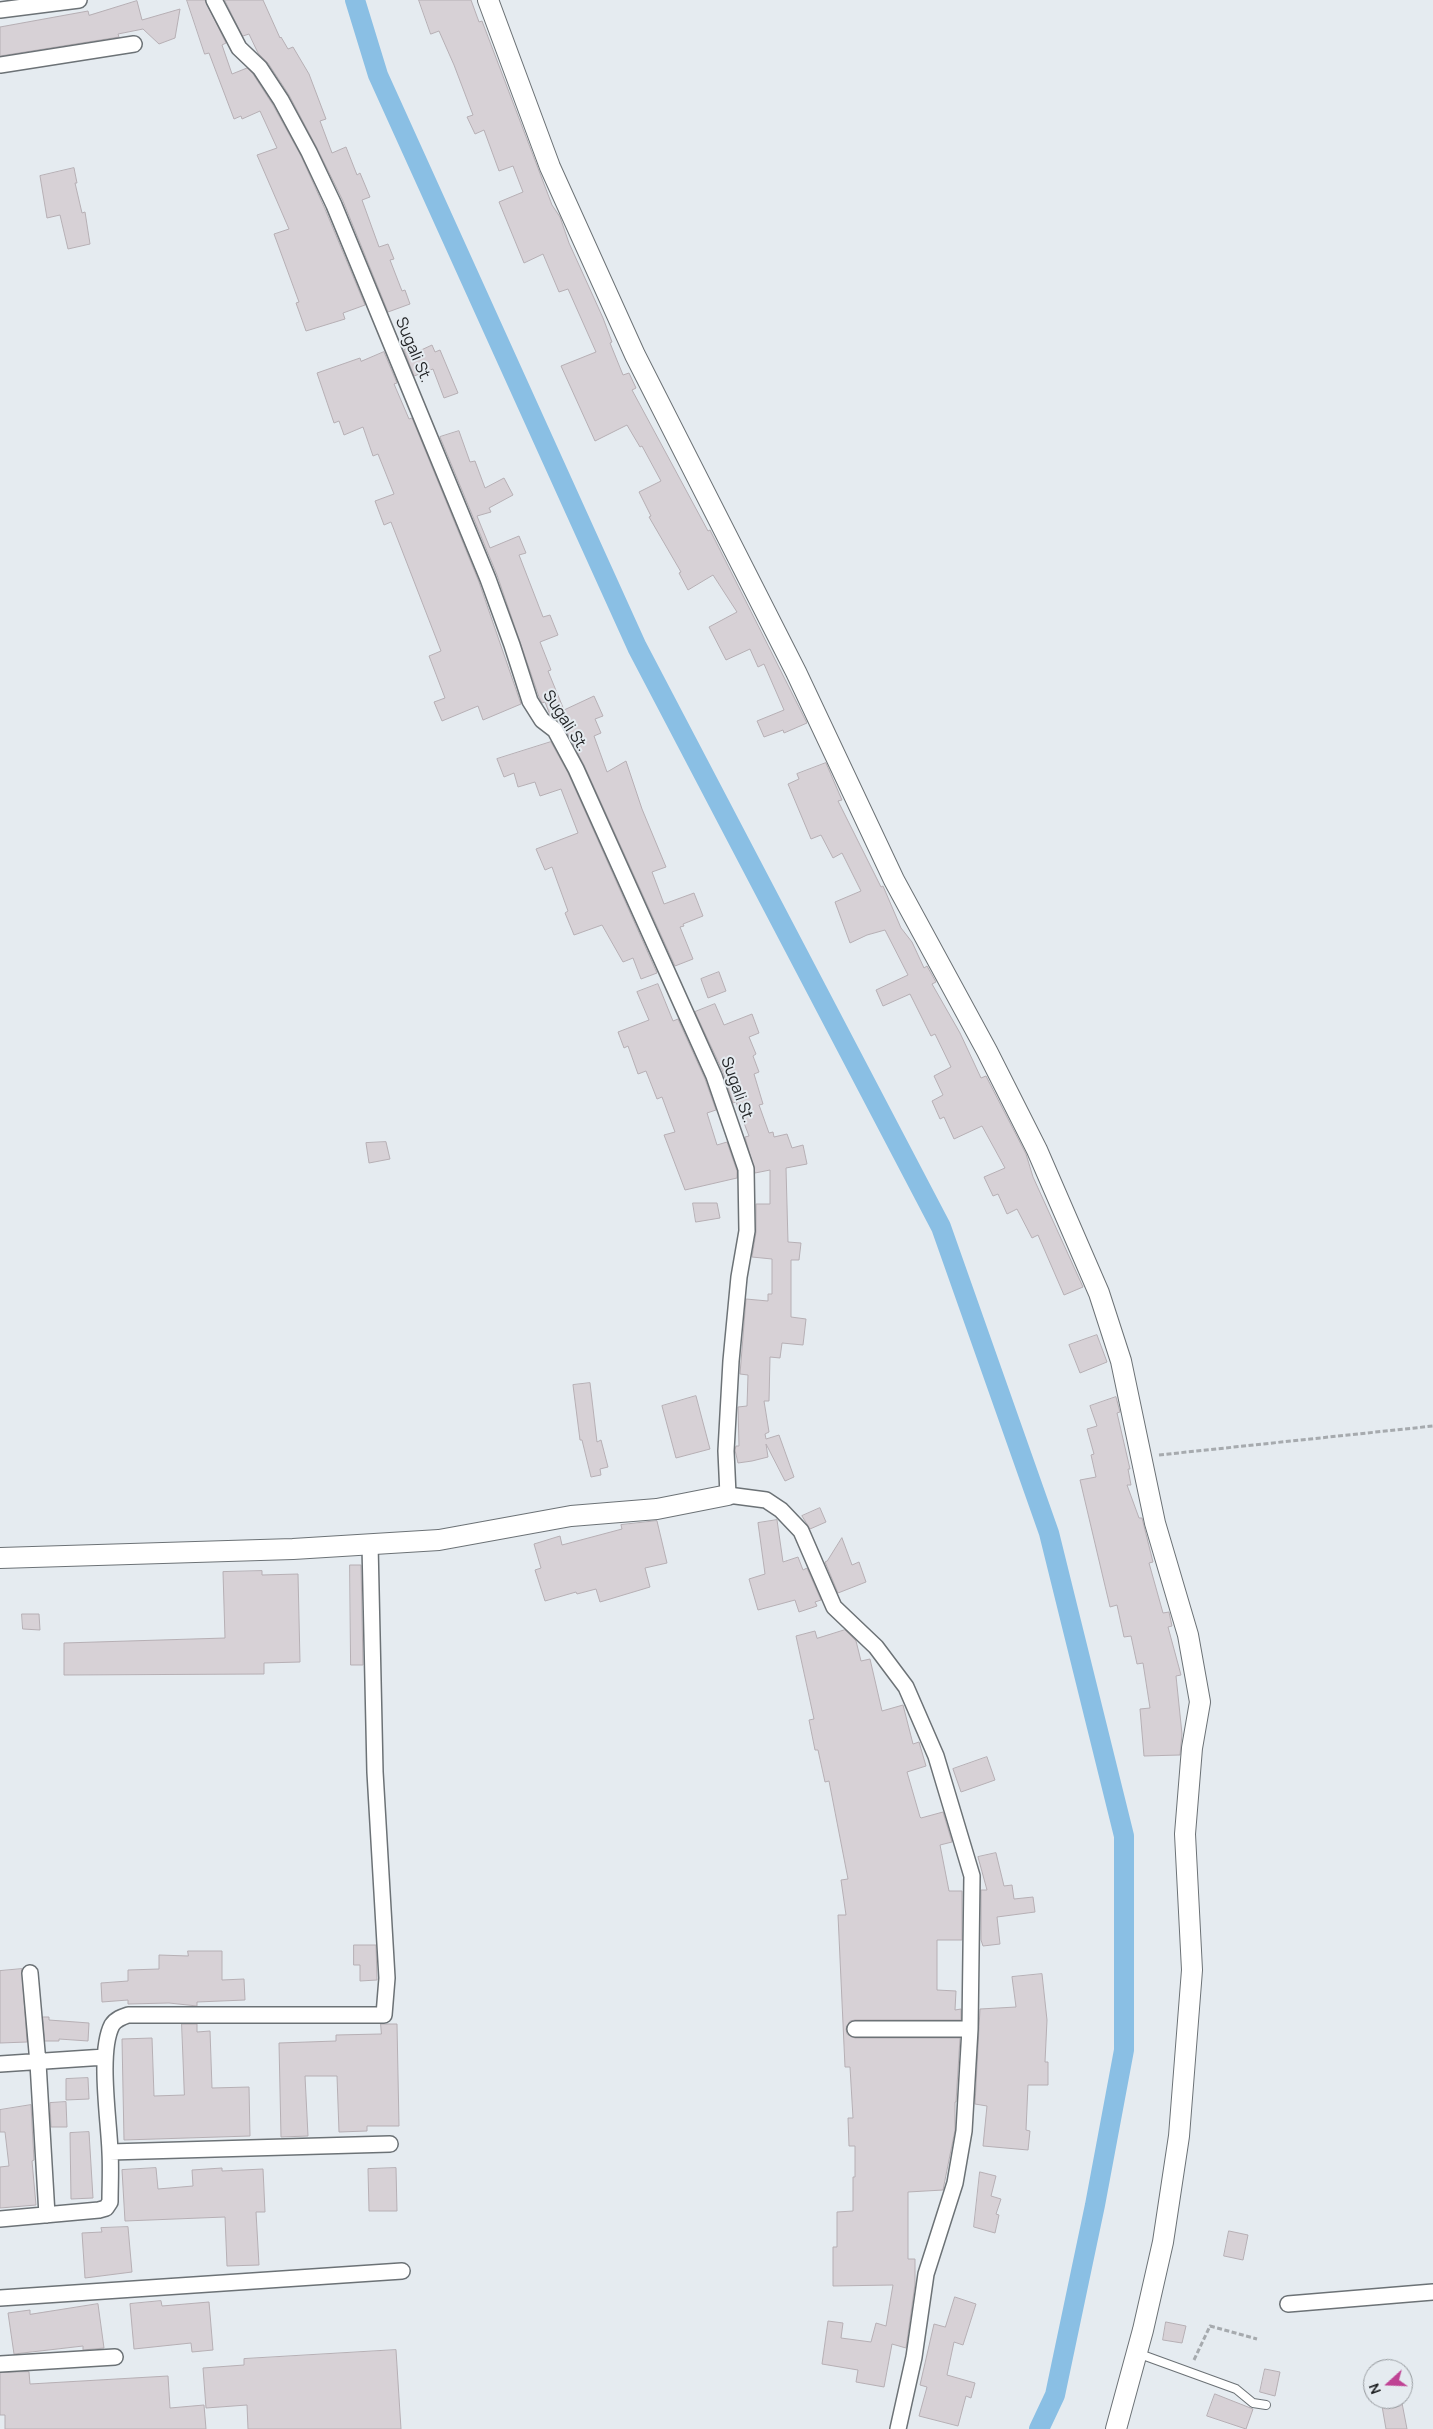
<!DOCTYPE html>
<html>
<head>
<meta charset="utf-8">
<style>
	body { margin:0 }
	#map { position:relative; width:1433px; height:2429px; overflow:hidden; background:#e5ebf0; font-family:Manrope,sans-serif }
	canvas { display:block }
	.north { position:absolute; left:1363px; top:2359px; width:50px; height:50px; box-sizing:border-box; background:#e5ebf0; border:1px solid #969a9e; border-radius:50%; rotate:250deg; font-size:14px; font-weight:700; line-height:20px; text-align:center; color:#1f2123 }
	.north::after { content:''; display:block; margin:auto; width:18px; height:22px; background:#bf4394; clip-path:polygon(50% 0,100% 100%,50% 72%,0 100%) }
</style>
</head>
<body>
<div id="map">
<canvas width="1433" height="2429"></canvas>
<div class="north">N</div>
</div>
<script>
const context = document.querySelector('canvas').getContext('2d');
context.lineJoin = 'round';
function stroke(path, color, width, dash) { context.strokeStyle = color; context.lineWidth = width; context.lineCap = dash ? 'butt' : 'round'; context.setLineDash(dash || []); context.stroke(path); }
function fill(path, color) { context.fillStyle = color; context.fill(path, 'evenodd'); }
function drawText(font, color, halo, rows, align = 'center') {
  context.font = font + ' Manrope,sans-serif'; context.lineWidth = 4; context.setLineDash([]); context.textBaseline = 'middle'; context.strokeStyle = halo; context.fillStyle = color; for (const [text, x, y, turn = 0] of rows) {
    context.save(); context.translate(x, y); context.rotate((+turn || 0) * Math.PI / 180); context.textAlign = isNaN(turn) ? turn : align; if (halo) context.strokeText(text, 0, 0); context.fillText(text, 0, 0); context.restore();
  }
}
stroke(new Path2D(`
	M355 0 378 75 637 647 941 1227 1049 1533 1124 1836V2050L1095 2205 1055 2395 1039 2429`), '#8abfe4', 20);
const building = new Path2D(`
	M187 0H205L226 43 222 45 232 74 247 68 253 74 273 105 301 156 325 209 365 305 343 313 345 319 306 331 296 303 299 302 274 234 289 229 257 155 277 148 260 111 242 119 241 116 234 119 209 53 205 54Z
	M225 0H263L280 38 281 37 288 49 293 47 309 74 326 119 320 121 332 153 346 147 357 175 360 173 370 197 362 200 379 247 388 244 394 259 390 260 402 291 405 290 410 304 388 312 343 201 317 148 289 95 268 63 258 53 249 34 243 36Z
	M419 0H471L479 22 482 21 552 205 560 217 569 243 603 318 612 342 610 343 623 375 629 373 636 388 632 390 708 531 710 530 807 723 784 733 783 730 764 737 757 721 784 710 764 664 758 667 750 649 726 660 709 627 737 612 713 575 688 590 679 573 681 572 649 517 651 516 639 492 661 481 642 446 640 447 627 425 595 441 561 366 596 352 568 289 559 292 543 254 524 263 499 202 523 192 513 166 499 171 484 130 475 134 467 117 473 115 454 65 439 31 431 34Z
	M137 1 142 20 180 9 175 38 159 44 143 29 118 34 119 37 0 56V27L88 11 89 15Z
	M74 168 77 183H75L82 213 85 212 90 244 68 249 60 215 47 218 40 176Z
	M416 345 419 351 432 345 435 352 440 350 458 393 444 398 433 369 414 376 404 350Z
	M384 352 397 383 394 384 409 419 412 418 479 582 521 704 483 720 478 706 442 721 434 702 445 698 429 656 441 651 391 522 384 525 375 501 394 494 378 454 373 456 363 427 344 435 339 421 334 423 317 373 360 358 361 361Z
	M459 431 470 462 475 461 485 488 504 478 513 495 489 508 491 512 477 516 490 548 519 536 526 553 519 555 543 617 550 615 558 635 540 642 551 670 548 671 564 710 594 696 603 716 595 719 601 733 594 736 607 772 626 761 642 809 666 867 652 872 664 904 694 893 703 916 683 924 684 926 680 927 693 959 675 966 584 765 563 725 550 715 545 702 542 703 539 697 497 575 440 437Z
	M551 742 568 773 657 973 641 979 633 958 623 962 602 925 574 935 565 913 568 911 552 867 545 870 536 849 578 833 561 789 540 796 535 782 518 787 514 773 504 777 497 759Z
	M826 763 842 800 838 801 881 887 883 886 901 928 912 942 924 968 927 966 936 982 932 984 960 1033 981 1078 986 1076 1026 1154 1033 1177 1083 1287 1064 1295 1038 1235 1032 1238 1017 1209 1007 1214 998 1194 993 1196 984 1177 1005 1168 982 1126 954 1139 944 1117 940 1119 932 1101 943 1095 934 1076 951 1067 935 1034 931 1036 910 994 883 1006 876 990 908 975 885 930 867 935 850 943 835 902 861 891 842 853 833 858 821 835 811 839 788 784 799 779 797 774Z
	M719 972 726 991 708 998 701 979Z
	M658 984 673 1021 678 1019 705 1079 716 1110 707 1113 717 1145 727 1142 737 1171V1178L685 1190 664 1135 675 1132 662 1097 657 1099 646 1071 638 1074 628 1046 624 1048 618 1032 649 1020 637 992Z
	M715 1004 724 1025 752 1014 759 1033 749 1037 756 1054 753 1056 759 1072 754 1074 763 1104 759 1105 769 1133 773 1132 774 1137 787 1134 792 1148 803 1145 807 1164 786 1168 788 1242 801 1243 799 1260H791V1317L806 1319 803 1345 782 1343 780 1358 770 1357 769 1401H764L769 1432 765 1434 766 1439 779 1435 794 1477 785 1481 766 1444 768 1457 752 1461 738 1463 735 1450 736 1446H739L738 1407 747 1406 748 1375 740 1374 746 1299 768 1301V1294H772V1259L752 1257 756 1232V1204H770V1170L755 1173 745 1137 749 1136 736 1102 733 1103 723 1072 695 1012Z
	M386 1142 390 1159 369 1163 366 1143Z
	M693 1203H717L720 1218 696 1222Z
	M1097 1335 1107 1362 1080 1373 1069 1345Z
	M590 1383 597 1442 601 1440 608 1467 600 1469 601 1475 591 1477 582 1440H580L573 1385Z
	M696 1396 710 1449 676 1458 662 1406Z
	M1116 1397 1120 1412 1117 1413 1130 1469H1128L1131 1485H1127L1139 1518H1142L1153 1562 1149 1563 1163 1613 1169 1612 1172 1626 1168 1627 1181 1675 1176 1676 1182 1734 1180 1755 1144 1756 1140 1709 1150 1708 1143 1663 1137 1664 1131 1636 1124 1637 1117 1605 1110 1607 1080 1480 1096 1477 1091 1455 1094 1454 1087 1429 1097 1426 1090 1406Z
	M820 1508 826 1522 810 1529 802 1516Z
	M777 1520 783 1562 798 1557 803 1570 807 1568 821 1600 815 1602 817 1606 799 1612 795 1600 758 1610 749 1579 765 1574 758 1523Z
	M657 1521 667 1563 645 1568 650 1587 600 1602 596 1589 577 1594 576 1592 545 1601 535 1570 541 1568 534 1544 560 1536 562 1545 622 1529 621 1525Z
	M842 1538 852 1565 859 1562 866 1582 838 1593 825 1562 827 1561Z
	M350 1565H361L363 1665H351Z
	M262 1571V1575L298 1574 300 1662 264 1663V1674L64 1675V1643L225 1638 223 1572Z
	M22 1614H39L40 1630 23 1629Z
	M845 1630 856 1641 861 1661 870 1659 882 1711 903 1705 913 1744 919 1742 926 1766 907 1772 920 1817 921 1818 943 1812 952 1842 940 1845 949 1891H962V1940H937V1990L956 1991 955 2010 961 2009V2020H855L850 2021 846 2029 847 2034 855 2038H960L956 2102H955V2130L943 2190 908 2192V2259H915V2284L906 2348 892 2344 884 2387 856 2382 858 2370 822 2364 828 2321 843 2323 841 2338 871 2342 876 2323 886 2326 893 2285 833 2286V2247H837V2212L853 2211V2177H855V2146H849L848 2118H853L850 2067H845L838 1915H846L841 1880 848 1879 829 1781 825 1782 818 1750H815L809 1720 814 1719 796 1636 815 1631 817 1638Z
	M987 1757 995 1780 961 1792 953 1769Z
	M996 1853 1004 1886 1012 1885 1014 1899 1033 1897 1035 1912 997 1917 1000 1944 983 1946 981 1940V1890H987L978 1857Z
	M354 1945H376L377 1980 360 1981V1965H354Z
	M188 1951H222V1980L244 1979 245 2000 197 2002V2006L169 2003 128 2004V2000L102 2002 101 1983 128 1981V1970L159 1969V1955L188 1956Z
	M22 1969 27 2042 0 2043V1971Z
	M1042 1974 1047 2020 1045 2062H1048V2085H1028L1026 2130 1030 2131 1028 2150 983 2146 987 2106 975 2104 980 2009 1016 2007 1012 1977Z
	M43 2017H49V2020L89 2023 88 2041 59 2039V2041H45Z
	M182 2024H197V2032L210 2031 212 2088 249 2087 250 2136 124 2140 122 2039 152 2038 154 2096 184 2095Z
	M381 2024H397L399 2126H367V2131L339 2132 337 2076H305L308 2136 281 2137 279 2043 336 2041V2035L381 2034Z
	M88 2078 89 2099 66 2100V2079Z
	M66 2102 67 2127H51L50 2103Z
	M31 2105 34 2160 32 2161 36 2205 0 2208V2167L9 2166 5 2132H0V2110Z
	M89 2132 93 2198 71 2199 70 2133Z
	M156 2168 158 2189 193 2186 192 2170 222 2168V2171L263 2169 265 2212H256L259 2265 227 2266 225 2217 125 2221 122 2170Z
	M396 2168 397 2211H369L368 2169Z
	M980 2172 996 2176 991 2196 1001 2199 996 2214 999 2215 995 2233 974 2227Z
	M128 2227 132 2272 85 2278 82 2233 102 2232 101 2228Z
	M1229 2231 1248 2235 1243 2260 1224 2256Z
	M955 2297 976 2304 963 2345 954 2342 947 2375 975 2383 971 2398 966 2396 958 2426 919 2416 927 2387 920 2385 934 2324 945 2327Z
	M161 2301 162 2306 209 2302 213 2350 192 2352 191 2343 134 2349 130 2304Z
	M98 2304 104 2348 83 2350V2346L14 2354 8 2313 30 2310V2314Z
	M1166 2322 1186 2326 1182 2343 1163 2340Z
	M396 2350 401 2429H248L247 2405 206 2408 203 2368 244 2365V2359Z
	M1265 2369 1280 2372 1275 2396 1260 2392Z
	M29 2372 30 2384 168 2376 170 2408 204 2405 206 2429H5V2415H0V2373Z
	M1215 2394 1253 2409 1246 2429 1207 2416Z
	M1402 2403 1407 2429H1386L1382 2406Z`);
fill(building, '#d7d1d6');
stroke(building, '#b6afb4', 1);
const service = new Path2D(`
	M1137 2353 1236 2389 1253 2403 1266 2405`);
const minor = new Path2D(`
	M214 0 239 48 260 68 281 100 309 152 334 205 488 579 512 645 530 701 542 720 555 730 576 769 714 1076 746 1169 747 1231 739 1277 731 1361 726 1451 728 1495 766 1500 781 1510 801 1531 834 1607 876 1647 906 1687 936 1756 972 1876 970 2029 964 2131 955 2183 926 2274 914 2357 898 2429
	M0 10 79 0
	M0 65 134 44
	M30 1973 38 2063 47 2215
	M855 2029H970
	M0 2064 105 2057
	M110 2152 390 2144
	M0 2219 99 2210 106 2208 110 2202C110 2186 111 2169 110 2152 109 2120 98 2052 112 2025 116 2019 122 2017 128 2015H384L387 1978 375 1772 370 1544
	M0 2298 402 2271
	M1288 2304 1433 2292
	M0 2364 115 2357`);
const tertiary = new Path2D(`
	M488 0 550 167 635 355 796 672 894 880 987 1051 1037 1150 1099 1293 1121 1361 1155 1523 1188 1635 1200 1702 1192 1748 1185 1834 1192 1970 1179 2136 1163 2242 1143 2330 1116 2429
	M0 1558 293 1549 439 1540 571 1516 657 1509 728 1495`);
stroke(service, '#6c7276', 10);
stroke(minor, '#6c7276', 18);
stroke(tertiary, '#6c7276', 22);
stroke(new Path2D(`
	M1159 1455 1433 1426
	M1194 2360 1210 2326 1257 2339`), '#a6aaae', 3, [5, 2.5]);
stroke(service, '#fff', 8);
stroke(minor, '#fff', 15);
stroke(tertiary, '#fff', 20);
drawText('16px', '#1f2123', '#e5ebf0', [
	["Sugali St.",413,350,67],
	["Sugali St.",565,721,57],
	["Sugali St.",737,1090,70]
]);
</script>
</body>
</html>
